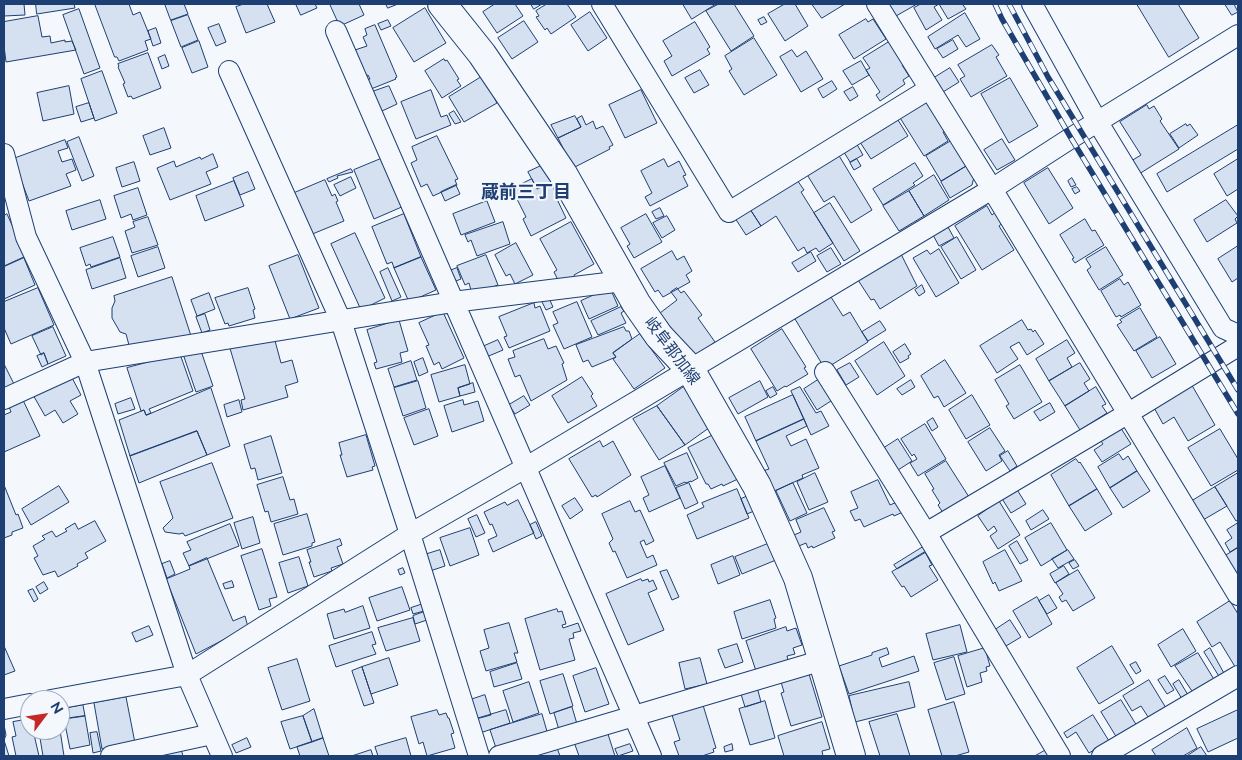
<!DOCTYPE html>
<html>
<head>
<meta charset="utf-8">
<style>
	body { margin:0 }
	#map { position:relative; width:1242px; height:760px; overflow:hidden; background:#f4f7fb; font-family:Raleway,sans-serif }
	canvas { display:block }
	.frame { position:absolute; inset:0; border:5px solid #1d3f73; pointer-events:none }
	.north { position:absolute; left:20px; top:690px; width:50px; height:50px; box-sizing:border-box; background:#f4f7fb; border:1px solid #9eadc5; border-radius:50%; rotate:59deg; font-size:14px; font-weight:700; line-height:20px; text-align:center; color:#1d3f73 }
	.north::after { content:''; display:block; margin:auto; width:18px; height:22px; background:#c62828; clip-path:polygon(50% 0,100% 100%,50% 72%,0 100%) }
</style>
</head>
<body>
<div id="map">
<canvas width="1242" height="760"></canvas>
<div class="frame"></div>
<div class="north">N</div>
</div>
<script>
const context = document.querySelector('canvas').getContext('2d');
context.lineJoin = 'round';
function fill(path, color) { context.fillStyle = color; context.fill(path, 'evenodd'); }
function stroke(path, color, width, dash) { context.strokeStyle = color; context.lineWidth = width; context.lineCap = dash ? 'butt' : 'round'; context.setLineDash(dash || []); context.stroke(path); }
function drawText(font, color, halo, rows, align = 'center') {
  context.font = font + ' Raleway,"Noto Sans JP",sans-serif'; context.lineWidth = 4; context.setLineDash([]); context.textBaseline = 'middle'; context.strokeStyle = halo; context.fillStyle = color; for (const [text, x, y, turn = 0] of rows) {
    context.save(); context.translate(x, y); context.rotate((+turn || 0) * Math.PI / 180); context.textAlign = isNaN(turn) ? turn : align; if (halo) context.strokeText(text, 0, 0); context.fillText(text, 0, 0); context.restore();
  }
}
const building = new Path2D(`
	M4 4H24L25 15 4 16Z
	M36 4H74L75 8 37 14Z
	M95 4H129L133 15 140 12 151 39 145 41 148 50 119 61 117 57H115Z
	M165 4H184L188 14 171 20Z
	M244 4H267L275 22 246 33 236 7Z
	M296 4H315L317 8 301 15Z
	M330 4H359L364 15 340 26Z
	M386 4H398L388 8Z
	M495 4H515L523 16 497 33 483 12Z
	M531 4H542L534 9Z
	M547 4H567L576 17 551 34 547 28 545 30 536 17 539 16 536 11Z
	M683 4H716L692 19Z
	M719 4H734L754 36 731 51 706 11Z
	M785 4H795L808 26 785 41 768 14Z
	M812 4H845L822 18Z
	M888 4H917L896 16Z
	M921 4H966L963 5 966 9 948 19 939 4 934 7 942 20 926 30 914 8Z
	M1137 4H1178L1199 38 1169 57Z
	M1225 4H1234L1238 12 1232 15Z
	M425 8 446 43 414 62 393 28Z
	M79 9 100 68 84 74 63 15Z
	M590 12 607 38 588 51 571 25Z
	M965 13 980 39 966 47 958 35 935 49 928 37Z
	M188 15 198 40 181 47 171 21Z
	M38 16 42 37 50 36 51 43 65 40V42L72 41 76 50 6 62 4 46V22Z
	M764 17 767 22 761 25 758 20Z
	M866 19 868 22 873 19 886 39 854 59 839 35Z
	M388 20 391 26 381 30 378 24Z
	M524 21 538 42 512 59 498 38Z
	M695 22 710 47 707 49 710 54 672 76 664 61 672 56 663 41Z
	M219 24 226 42 216 46 208 28Z
	M375 25 397 77 395 78 396 79 366 91 362 82 370 79 368 75 363 77 362 67 355 50 367 46 363 37 367 35 365 29Z
	M156 28 161 43 153 46 148 31Z
	M754 38 777 75 744 95 729 71 732 69 725 56Z
	M953 40 958 49 943 58 937 49Z
	M199 41 208 67 192 73 182 48Z
	M889 42 907 63 902 65 909 76 903 80 905 84 880 101 876 95 880 92 866 70 870 68 863 58Z
	M992 45 999 55 996 57 1007 76 971 97 960 79 965 76 958 65Z
	M792 50 797 57 806 51 823 79 801 92 780 57Z
	M148 53 161 88 133 99 131 96 128 97 123 84 125 83 118 67 119 66 118 64Z
	M165 55 169 66 162 69 158 58Z
	M444 59 445 61 447 60 459 79 457 80 461 86 442 98 425 71Z
	M861 61 869 75 852 85 843 71Z
	M950 68 959 82 943 92 934 78Z
	M700 70 709 85 694 93 685 78Z
	M102 71 117 113 95 121 81 79Z
	M483 76 497 103 464 122 449 97Z
	M1010 78 1038 126 1009 143 981 94Z
	M832 81 837 89 823 98 818 89Z
	M69 86 74 114 43 121 37 93Z
	M389 86 397 104 380 112 372 92Z
	M853 87 858 96 850 101 844 92Z
	M431 90 441 117 447 115 451 125 416 139 401 102Z
	M641 90 657 123 625 138 609 105Z
	M929 100 947 129 943 132 948 141 924 156 897 113Z
	M89 103 94 118 81 122 76 107Z
	M1147 105 1149 109 1154 106 1162 119 1160 121 1179 149 1139 174 1131 161 1141 155 1120 122Z
	M454 111 461 122 455 124 449 114Z
	M575 116 581 127 558 138 551 125Z
	M582 116 586 125 593 121 596 129 603 126 613 145 609 147 610 149 573 168 558 138 581 127 577 119Z
	M898 120 908 136 871 159 858 139 881 125 883 129Z
	M1186 124 1187 126 1190 124 1198 135 1179 148 1170 134Z
	M1238 125V149L1167 192 1157 174Z
	M164 128 171 148 150 155 143 136Z
	M437 136 458 179 455 180 457 185 433 196 427 184 421 187 411 163 417 160 412 147Z
	M79 137 94 176 82 181 67 142Z
	M1002 139 1015 160 997 170 984 150Z
	M65 140 68 148 58 151 62 162 72 159 76 170 66 174 71 186 29 201 13 159Z
	M855 141 863 155 850 162 842 149Z
	M951 141 966 166 941 181 926 156Z
	M213 154 218 167 206 172 211 184 170 200 157 168 174 161 176 167 200 157 201 159Z
	M838 154 872 210 851 223 834 196 824 202 806 173Z
	M383 158 404 206 374 219 354 170Z
	M664 159 668 167 679 161 686 175 683 176 688 186 650 206 645 197 652 193 641 171Z
	M857 159 861 166 854 170 850 163Z
	M1238 159V189L1227 196 1214 174Z
	M134 162 140 181 122 187 116 168Z
	M915 163 923 176 913 183 915 185 883 205 873 189Z
	M543 165 552 182 537 189 528 172Z
	M967 166 974 177 972 185 950 198 941 182Z
	M1048 168 1073 208 1049 224 1024 183Z
	M351 169 353 172 337 176 338 178 329 182 327 179Z
	M248 172 255 189 240 195 233 178Z
	M934 175 949 200 924 216 909 191Z
	M351 177 356 188 340 196 334 185Z
	M795 177 804 190 801 192 833 243 819 252 816 248 807 253 804 247 798 251 776 216 761 226 748 206Z
	M1072 178 1076 185 1071 187 1068 181Z
	M532 179 537 189 551 183 556 194 555 195 566 218 531 236 523 219 526 217 512 189Z
	M325 180 332 196 335 194 338 201 336 202 344 221 310 235 292 194Z
	M234 181 244 206 205 221 196 196Z
	M456 185 460 194 445 201 441 192Z
	M1077 187 1080 191 1075 194 1072 189Z
	M138 188 147 215 133 220 131 214 121 218 114 196Z
	M909 191 924 216 899 231 883 206Z
	M100 200 106 219 72 230 66 211Z
	M1226 200 1238 216 1235 219 1237 223 1207 242 1194 220Z
	M487 201 495 222 461 235 453 214Z
	M830 203 860 251 844 261 814 213Z
	M748 206 761 226 746 235 733 215Z
	M987 206 992 215 997 211 1004 222 999 226 1014 250 982 270 955 226Z
	M660 208 664 216 656 219 652 212Z
	M7 214 26 256 4 266V216Z
	M404 214 421 257 394 268 392 262 387 264 372 227Z
	M646 214 662 242 634 258 627 246 630 244 621 228Z
	M667 216 675 230 662 238 653 223Z
	M148 217 158 245 132 253 125 231 135 227 133 222Z
	M1085 219 1092 231 1095 230 1104 245 1075 263 1072 259 1074 258 1060 235Z
	M503 222 510 244 477 256 471 240 468 242 465 235Z
	M571 222 594 264 574 275 577 282 561 286 554 272 557 270 540 239Z
	M948 227 954 238 939 246 933 235Z
	M355 233 385 298 361 310 331 244Z
	M113 237 120 257 91 267 90 264 86 266 80 248Z
	M957 237 976 270 961 279 941 247Z
	M516 243 533 275 515 284 510 274 506 276 495 255Z
	M1238 246V278L1232 282 1218 259Z
	M158 247 165 268 138 277 131 256Z
	M1106 247 1123 275 1099 290 1087 270 1091 267 1086 259Z
	M831 248 841 264 827 272 817 256Z
	M939 249 959 283 936 297 913 258 927 250 930 254Z
	M672 251 677 260 684 256 692 271 686 275 690 282 663 297 658 290 655 292 641 269Z
	M811 252 816 261 798 272 792 263Z
	M901 254 917 286 880 309 874 299 871 300 858 280Z
	M298 255 319 308 290 319 269 266Z
	M486 255 498 285 472 294 469 283 465 285 457 266Z
	M421 257 436 290 409 302 394 268Z
	M24 258 35 285 4 299V267Z
	M120 258 126 278 92 289 86 270Z
	M388 268 401 297 392 301 380 272Z
	M457 268 461 279 451 283 447 272Z
	M172 277 192 339 130 349 126 334 120 332 112 318V308L115 301 114 296Z
	M1120 279 1124 285 1128 282 1141 305 1121 317 1120 315 1116 317 1101 291Z
	M922 285 925 292 919 296 915 290Z
	M38 288 54 325 11 344 4 328V302Z
	M248 288 255 309 253 310 255 318 229 326 228 323 225 324 215 298Z
	M610 288 618 306 589 319 581 301Z
	M677 288 681 293 684 291 702 315 698 318 715 342 693 358 660 313 677 300 671 292Z
	M209 293 215 309 197 316 191 300Z
	M548 296 553 307 546 310 541 300Z
	M831 297 843 316 850 312 868 342 825 369 795 319Z
	M577 302 592 337 564 349 553 325 558 323 553 312Z
	M534 303 535 308 540 306 550 331 509 348 504 337 507 336 499 317Z
	M621 307 624 311 621 313 626 323 598 335 591 321Z
	M1140 308 1157 337 1134 351 1117 325 1122 322 1120 320Z
	M443 312 464 358 442 369 439 362 434 365 426 346 429 345 419 323Z
	M205 314 210 330 202 333 196 317Z
	M399 320 408 351 400 353 402 362 376 369 374 363 377 362 367 330Z
	M1022 320 1028 330 1031 329 1033 332 1035 330 1044 344 1027 355 1019 342 1010 347 1018 359 997 373 980 346Z
	M880 321 886 330 868 341 862 332Z
	M53 327 66 356 48 364 44 353 41 355 32 336Z
	M624 327 626 331H629L632 339 613 353 616 357 592 367 588 360 583 362 576 345Z
	M782 329 806 367 804 368 808 374 786 387 785 386 777 391 751 349Z
	M640 334 665 368 634 389 613 359 616 357 613 353Z
	M274 337 281 363 292 360 298 382 285 386 288 397 243 410 241 400 245 399 229 345Z
	M1160 337 1176 364 1152 378 1136 351Z
	M544 339 548 349 556 346 564 363 562 364 567 380 531 401 520 375 515 377 508 359 515 357 513 351Z
	M498 340 503 350 484 358 480 348Z
	M1067 340 1075 353 1067 358 1072 367 1049 381 1036 359Z
	M884 342 905 376 877 395 855 361Z
	M905 344 911 354 908 356 909 358 900 363 893 352Z
	M200 348 213 386 196 392 182 351Z
	M44 353 48 364 42 367 37 356Z
	M180 354 193 391 149 409 151 413 146 415 144 410 141 411 127 368Z
	M423 358 428 372 419 376 414 362Z
	M945 360 966 393 944 407 938 396 934 398 921 376Z
	M411 361 417 380 394 387 388 369Z
	M850 363 859 377 846 385 837 370Z
	M1080 363 1090 379 1084 383 1089 391 1065 406 1049 381Z
	M4 364 14 384 4 389Z
	M465 365 470 384 458 388 460 396 439 402 431 375Z
	M1020 365 1042 402 1014 419 1006 406 1009 404 995 380Z
	M69 372 81 395 70 401 78 414 63 423 55 410 45 416 32 393Z
	M582 377 593 394 591 396 597 406 568 423 552 396Z
	M821 378 834 399 817 410 804 389Z
	M911 380 915 387 902 395 897 389Z
	M418 381 426 408 403 416 394 388Z
	M760 381 768 397 738 414 729 398Z
	M1190 382 1215 425 1188 441 1174 417 1163 424 1152 404Z
	M473 383 475 392 460 396 458 388Z
	M685 386 713 425 685 445 657 406Z
	M773 387 777 394 770 398 766 391Z
	M800 387 816 413 821 411 829 426 811 435 791 391Z
	M1096 387 1106 404 1102 406 1107 413 1080 430 1065 406Z
	M211 388 230 446 207 455 197 431 130 456 119 420 144 410 146 415Z
	M793 395 804 419 756 441 745 417Z
	M972 395 990 425 966 439 949 410Z
	M524 396 530 405 515 414 509 405Z
	M22 398 40 436 4 452V415L11 412 8 404Z
	M131 398 135 409 118 414 115 404Z
	M239 400 242 412 227 417 224 405Z
	M463 400 464 405 478 401 484 421 452 432 444 406Z
	M1050 403 1055 412 1040 421 1034 412Z
	M657 406 685 445 659 460 633 419Z
	M429 409 438 436 414 445 404 418Z
	M933 418 938 427 932 431 927 422Z
	M804 419 807 426 786 436 791 446 806 439 819 468 802 475 803 478 772 492 763 471 769 469 756 441Z
	M1117 422 1131 444 1102 462 1094 450 1103 444 1097 435Z
	M925 424 946 459 918 476 910 463 917 459 914 454 912 456 901 439Z
	M990 428 1005 451 999 455 1002 461 986 471 968 442Z
	M1220 429 1238 459V470L1211 486 1188 448Z
	M197 431 207 455 139 483 130 456Z
	M717 433 740 478 723 486 722 484 711 489 708 484H706L688 448Z
	M366 435 375 466 372 467 373 470 347 477 340 455H342L339 443Z
	M271 436 282 473 258 480 255 468 251 469 244 445Z
	M898 439 912 461 898 470 884 448Z
	M600 441 603 447 613 441 631 475 597 497 596 495 592 497 569 459Z
	M1008 451 1017 466 1010 471 1000 456Z
	M687 453 698 478 691 482V481L686 483 685 482 676 486 664 463Z
	M1119 454 1123 460 1128 456 1137 471 1110 488 1098 467Z
	M1076 459 1079 463 1080 462 1097 489 1069 506 1051 475Z
	M946 461 969 497 943 513 938 505 940 503 932 490 934 489 925 474Z
	M212 463 233 518 185 536 183 533 179 534 165 532 163 528 173 518 160 482Z
	M665 466 680 498 649 512 643 498 649 495 641 477Z
	M1137 471 1150 491 1123 508 1110 488Z
	M815 473 828 502 809 510 797 482Z
	M1238 473V520L1236 521 1215 487Z
	M283 477 290 500 294 499 298 514 271 522 268 511 265 512 257 485Z
	M878 480 890 505 897 502 903 512 894 516 893 514 864 527 860 519 855 521 850 511 858 508 851 492Z
	M689 483 698 503 685 509 676 488Z
	M793 483 807 513 790 521 776 491Z
	M4 485 16 515 18 514 23 528 12 532V535L4 538Z
	M59 486 69 502 31 525 22 509Z
	M1215 487 1227 506 1203 520 1192 501Z
	M1016 488 1026 504 1011 513 1001 497Z
	M737 489 749 518 697 539 687 515 704 507 702 503Z
	M1097 489 1112 514 1085 531 1069 506Z
	M748 496 754 511 747 514 741 499Z
	M575 498 583 510 570 519 562 506Z
	M518 500 534 533 493 552 488 540 497 536 492 524 490 525 484 512 505 502 507 505Z
	M630 501 635 512 640 510 654 541 646 545 644 540 640 542 647 558 653 555 657 565 627 578 615 551 613 552 609 543 613 539 602 514Z
	M999 501 1020 535 998 549 990 536 997 531 994 526 988 531 978 516Z
	M824 508 835 531 832 532 835 538 813 548 812 546 808 548 806 543 799 546 794 535 801 532 796 520Z
	M1043 510 1049 519 1031 530 1026 521Z
	M307 514 315 542 312 543V546L283 555 274 524Z
	M477 515 485 533 476 537 468 519Z
	M253 517 260 543 242 549 234 523Z
	M95 521 106 541 85 553 88 558 77 564 78 566 58 577 55 571 43 575 34 558 38 556 33 546 45 539 42 536 52 531 56 537 67 531 65 529 75 523 78 529Z
	M536 522 542 536 536 539 530 525Z
	M1051 523 1067 550 1041 566 1025 538Z
	M1238 523V547L1230 552 1225 543 1232 538 1227 530Z
	M230 524 239 546 189 566 183 553 191 550 187 542Z
	M470 528 479 555 450 566 440 538Z
	M340 539 342 545 337 547 343 564 331 568 332 571 314 577 309 562H311L307 550Z
	M1017 541 1028 560 1020 564 1009 546Z
	M770 543 776 560 742 574 735 557Z
	M923 547 926 552 897 569 894 565Z
	M1238 548V578L1225 556Z
	M262 549 277 597 269 599 271 606 259 610 241 556Z
	M440 550 445 566 427 572 421 556Z
	M1005 550 1022 581 999 591 995 582 993 584 983 562Z
	M1068 550 1074 559 1058 568 1052 559Z
	M925 552 932 565 929 566 938 580 911 597 904 586 902 587 892 572Z
	M733 556 740 575 718 584 711 565Z
	M299 557 308 586 288 593 279 563Z
	M207 558 233 621 245 616 248 627 196 654 166 579 190 569 189 566Z
	M1075 560 1079 566 1073 569 1069 563Z
	M170 561 175 574 167 578 162 564Z
	M1064 566 1069 574 1055 583 1050 574Z
	M403 568 405 573 400 575 398 570Z
	M667 570 679 597 672 600 660 572Z
	M1078 570 1095 598 1073 611 1066 600 1062 602 1059 597 1063 594 1056 583Z
	M641 579 642 581 648 579 649 582 653 580 657 589 648 593 664 630 628 645 606 594Z
	M232 581 234 587 225 589 223 584Z
	M44 582 48 589 40 594 36 587Z
	M402 587 410 610 377 621 369 598Z
	M33 589 38 599 34 602 28 591Z
	M1049 595 1057 608 1047 614 1039 601Z
	M1037 597 1052 624 1029 638 1013 611Z
	M770 600 776 618 774 619 776 628 742 639 734 612Z
	M1230 601 1238 614V670H1237L1220 642 1212 647 1197 622Z
	M423 604 424 611 413 614 411 608Z
	M363 606 370 628 334 639 327 614 344 609 345 612Z
	M557 609 558 612 562 611 566 624 562 625 563 628 578 623 581 631 573 633 574 638 569 639 575 660 540 670 525 619Z
	M424 612 427 620 415 624 413 616Z
	M413 618 420 641 386 651 378 628Z
	M1010 620 1021 637 1006 646 995 630Z
	M509 623 518 653H514L517 662 486 671 480 651 489 648 484 630Z
	M960 625 967 652 933 660 926 634Z
	M149 626 153 635 136 642 132 633Z
	M786 627 787 631 796 628 802 645 793 648 795 654 787 656 788 660 756 671 746 641Z
	M1183 629 1196 651 1171 667 1158 645Z
	M372 632 376 644 372 645 376 654 336 667 329 646Z
	M737 644 743 662 725 668 718 650Z
	M4 646 15 671 4 675Z
	M1112 646 1134 683 1099 704 1077 668Z
	M887 648 889 654 879 658 882 667 914 656 919 671 849 694 839 666 872 655V653Z
	M985 648 990 666 986 667 987 671 980 673 982 682 967 687 958 656Z
	M1210 648 1225 675 1220 678 1204 652Z
	M1198 653 1215 681 1194 694 1175 666Z
	M954 657 965 694 946 700 934 663Z
	M389 658 398 685 371 694 362 667Z
	M700 658 707 684 685 689 679 663Z
	M297 659 310 701 282 710 268 668Z
	M1136 662 1141 671 1136 674 1130 665Z
	M517 663 522 679 494 687 490 672Z
	M362 667 374 703 364 706 352 671Z
	M596 668 609 704 585 712 573 676Z
	M563 674 573 706 550 714 540 681Z
	M809 674 822 717 791 726 781 693 784 692 781 682Z
	M1165 676 1174 690 1167 694 1158 680Z
	M1149 680 1166 708 1152 723 1141 706 1132 711 1123 696Z
	M1179 680 1188 695 1182 699 1173 684Z
	M529 682 539 713 513 722 503 691Z
	M909 682 915 707 855 722 849 696Z
	M757 687 761 702 745 707 740 691Z
	M485 695 491 715 476 719 470 700Z
	M126 697 135 743 102 749 94 703Z
	M1121 700 1137 726 1117 738 1101 712Z
	M765 701 775 738 750 745 739 709Z
	M954 702 969 752 955 756H942L928 710Z
	M83 705 85 716 64 719 62 709Z
	M703 705 716 748 713 749 714 752 702 756H679L674 742 680 740 672 715Z
	M572 707 577 724 559 730 554 713Z
	M314 709 323 738 312 742 303 716Z
	M437 710 439 715 446 713 448 718H449L454 733 451 734 455 748 427 756 423 742 419 744 411 717Z
	M506 710 510 723 480 733 476 719Z
	M1238 710V738L1208 752 1197 729Z
	M542 714 548 735 497 751 490 730Z
	M897 714 910 756H880L869 722Z
	M1093 715 1109 741 1089 753 1076 732 1067 738 1064 733Z
	M85 716 90 745 70 749 64 719Z
	M303 716 312 742 290 749 281 722Z
	M30 719V730H33L39 756H16L12 737 16 736 13 722Z
	M822 722 830 749 822 751 823 756H784L778 736Z
	M4 725 6 735 4 740 9 756H4Z
	M1187 728 1197 748 1183 756H1156L1152 750Z
	M43 730H60L64 756H43L40 738 44 737Z
	M607 731 615 756H579L574 742Z
	M97 732 101 751 93 753 90 733Z
	M247 738 251 747 236 753 232 745Z
	M323 738 329 756H300L297 747Z
	M406 738 411 756H378L375 747Z
	M630 744 633 751 618 756 615 749Z
	M732 744 733 750 725 752 724 747Z
	M1201 747 1207 756H1187Z
	M557 748 560 756H532Z
	M181 749 183 756H159Z
	M371 750 373 756H352Z
	M1046 750 1050 756H1035Z`);
fill(building, '#d5e0f0');
stroke(building, '#1d3f73', 1);
const minor = new Path2D(`
	M602 4 729 212 929 89
	M877 4 992 189 1238 595
	M1032 4 1097 121 1223 328 1238 335
	M336 31 651 756
	M229 71 341 321 410 534 479 756
	M4 154 26 237 85 362 187 675 222 756
	M825 372 926 533 1060 756
	M4 399 85 362 453 302 623 281
	M926 533 1127 414 1238 346
	M51 700 187 675 410 534 525 468 992 189 1071 138 1238 35
	M4 709 30 704
	M111 756 212 734
	M499 756 823 660
	M1102 756 1238 676`);
const secondary = new Path2D(`
	M442 4 482 54 563 174 636 303 659 336 690 369 757 486 798 578 851 756`);
stroke(minor, '#1d3f73', 22);
stroke(secondary, '#1d3f73', 30);
stroke(minor, '#f4f7fb', 20);
stroke(secondary, '#f4f7fb', 28);
const rail = new Path2D(`
	M995 4 1002 19 1071 138 1238 414
	M1009 4 1048 77 1238 390`);
stroke(rail, '#1d3f73', 5.5);
stroke(rail, '#f4f7fb', 4, [11]);
drawText('16px', '#1d3f73', '#f4f7fb', [
	["岐阜那加線",672,351,53]
]);
drawText('bold 18px', '#1d3f73', '#f4f7fb', [
	["蔵前三丁目",526,193]
]);
</script>
</body>
</html>
